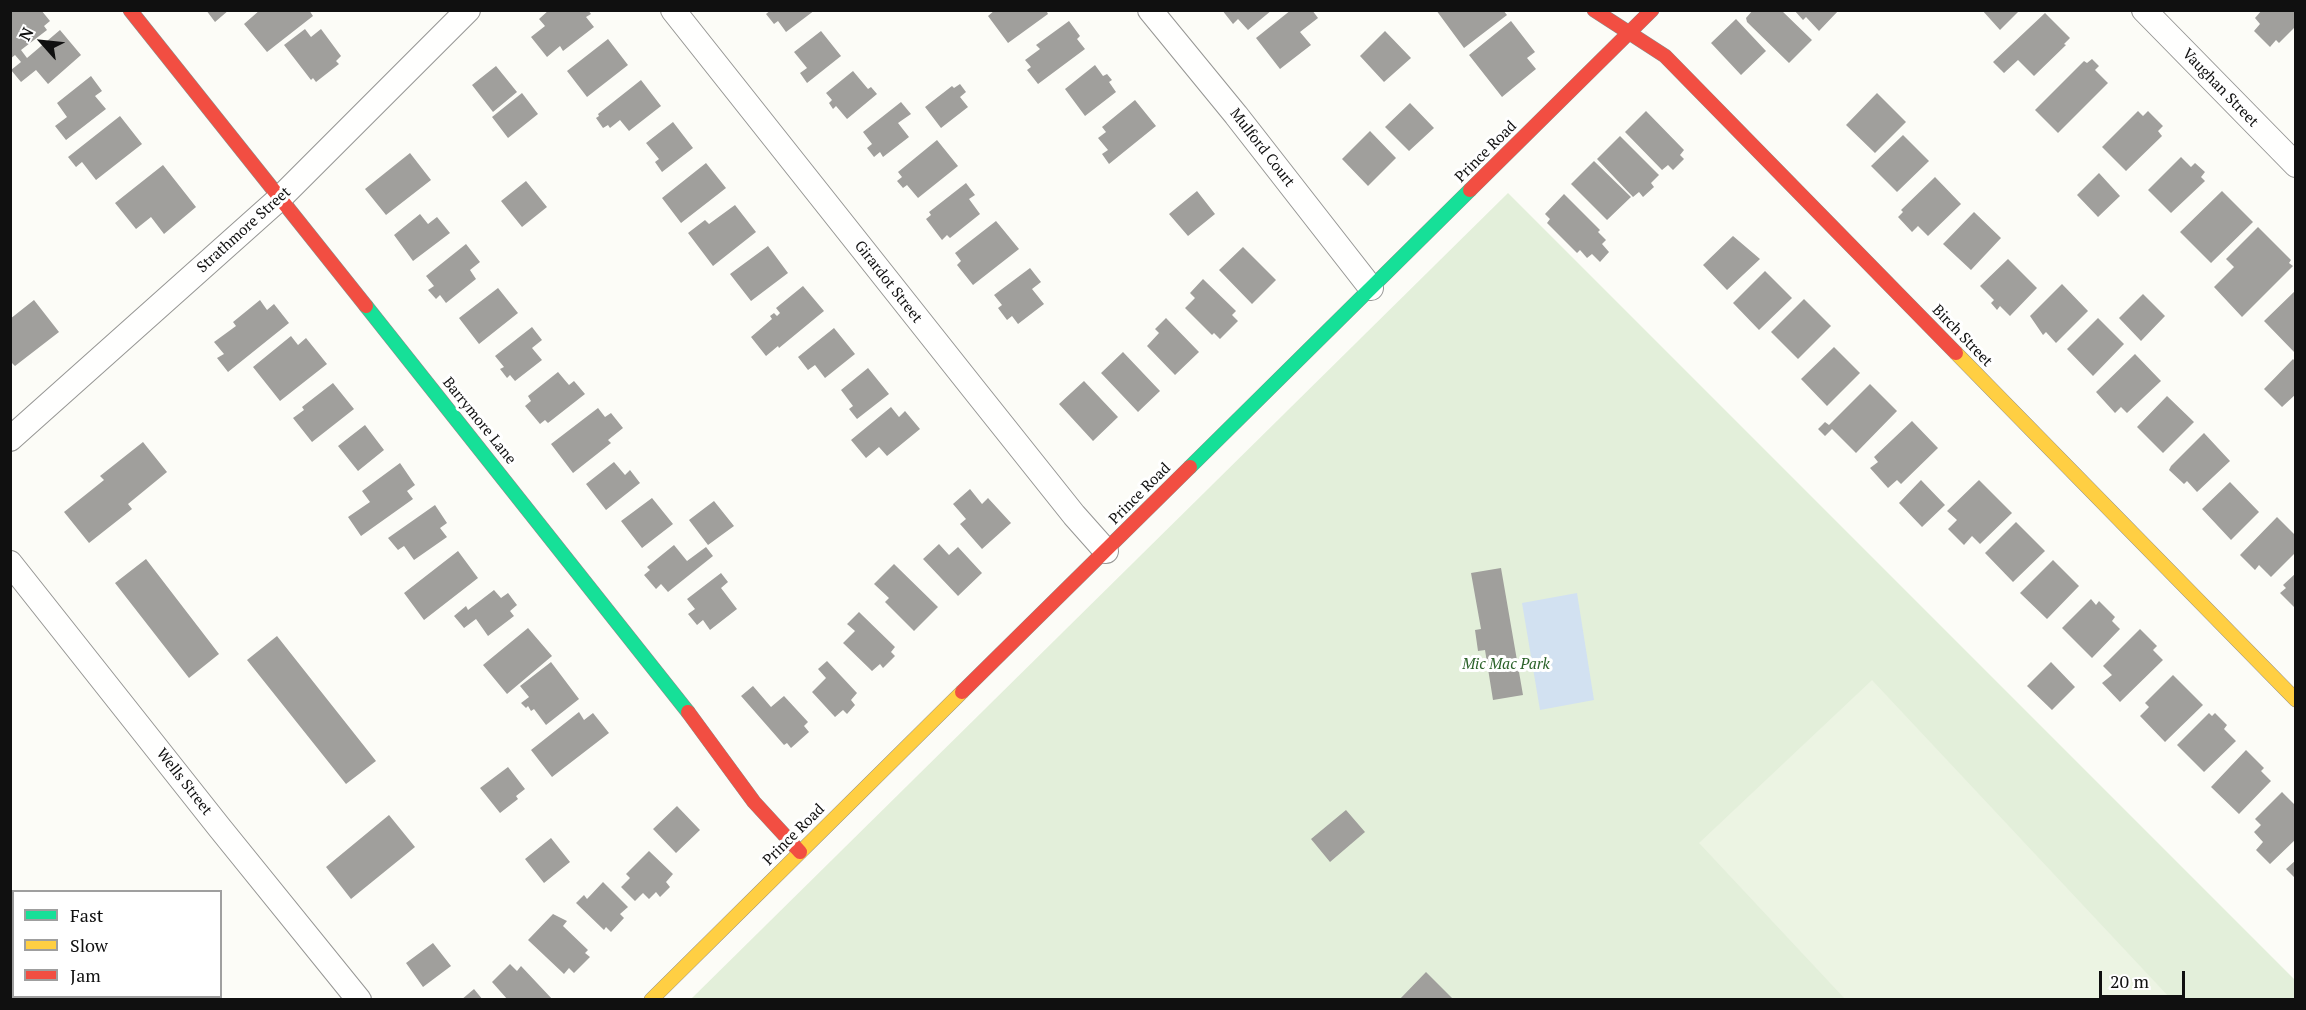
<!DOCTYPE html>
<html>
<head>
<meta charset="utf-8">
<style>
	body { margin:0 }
	#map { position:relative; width:2306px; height:1010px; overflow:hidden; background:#fcfcf7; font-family:"PT Serif",serif }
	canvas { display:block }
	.frame { position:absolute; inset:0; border:12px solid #101010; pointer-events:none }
	.legend { position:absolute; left:12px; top:890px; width:210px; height:108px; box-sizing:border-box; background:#fff; border:2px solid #9f9f9f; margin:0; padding:8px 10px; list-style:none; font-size:18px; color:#101010 }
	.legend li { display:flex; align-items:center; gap:12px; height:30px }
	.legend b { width:30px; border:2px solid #9f9f9f }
	.north { position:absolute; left:12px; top:12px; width:60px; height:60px; -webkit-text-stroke:4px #fff; paint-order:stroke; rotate:297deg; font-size:16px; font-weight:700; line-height:24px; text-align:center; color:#101010 }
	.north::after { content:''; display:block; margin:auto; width:21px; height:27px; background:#101010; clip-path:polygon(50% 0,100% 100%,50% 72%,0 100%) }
	.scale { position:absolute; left:2099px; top:971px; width:86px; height:27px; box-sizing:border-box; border:3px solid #101010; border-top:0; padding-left:8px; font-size:18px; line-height:21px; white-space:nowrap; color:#101010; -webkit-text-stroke:4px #fff; paint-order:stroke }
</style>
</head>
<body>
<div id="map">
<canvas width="2306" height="1010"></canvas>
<div class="frame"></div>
<ul class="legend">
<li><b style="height:8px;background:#16e098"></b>Fast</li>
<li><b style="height:8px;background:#ffcf43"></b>Slow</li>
<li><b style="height:8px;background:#f24e42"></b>Jam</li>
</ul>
<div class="north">N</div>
<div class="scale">20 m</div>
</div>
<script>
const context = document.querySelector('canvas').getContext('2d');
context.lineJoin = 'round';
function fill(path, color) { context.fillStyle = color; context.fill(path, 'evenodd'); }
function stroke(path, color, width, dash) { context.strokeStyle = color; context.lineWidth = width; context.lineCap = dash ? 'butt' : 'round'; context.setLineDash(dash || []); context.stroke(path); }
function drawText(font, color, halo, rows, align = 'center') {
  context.font = font + ' "PT Serif",serif'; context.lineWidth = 6; context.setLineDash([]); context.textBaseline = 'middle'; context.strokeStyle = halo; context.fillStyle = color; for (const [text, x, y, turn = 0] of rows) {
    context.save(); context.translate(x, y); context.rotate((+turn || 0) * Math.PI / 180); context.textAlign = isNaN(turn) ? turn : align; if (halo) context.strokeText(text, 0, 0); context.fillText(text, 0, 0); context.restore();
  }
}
fill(new Path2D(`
	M1508 193 2296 981 2295 1000H690Z`), '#e3efda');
fill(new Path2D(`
	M1872 680 2171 999H1845L1699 843Z`), '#ecf4e3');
fill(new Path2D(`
	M1577 593 1594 700 1540 710 1522 603Z`), '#d2e1f1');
fill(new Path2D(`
	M10 10H41L50 21 44 26 47 30 21 50 27 58 60 30 81 55 48 84 36 70 21 82 11 70 21 62 15 55 10 59Z
	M206 10H229L215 22Z
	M260 10H309L313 16 267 52 244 24Z
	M549 10H588L591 14 586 17 594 27 563 51 560 46 547 57 531 37 545 26 539 19Z
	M771 10H815L786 32 778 21 774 24 766 14Z
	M995 10H1046L1048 14 1008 43 988 16Z
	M1222 10H1272L1248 30 1238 19 1233 24Z
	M1291 10H1312L1318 18 1300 32 1311 45 1280 69 1256 38Z
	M1436 10H1503L1507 15 1464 48Z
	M1753 10H1781L1812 40 1789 63 1747 22 1746 18Z
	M1794 10H1839L1819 31 1806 17 1803 20Z
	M1982 10H2020L2000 30Z
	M2262 10H2296V26L2279 43 2276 40 2270 47 2254 31 2260 24 2255 18Z
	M2045 13 2070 38 2064 44 2066 45 2034 76 2018 60 2004 73 1993 62Z
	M1736 19 1766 51 1741 75 1711 43Z
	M1069 21 1080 36 1077 39 1085 49 1038 84 1027 70 1031 67 1025 60 1040 49 1036 45Z
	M1511 21 1535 52 1527 58 1536 69 1502 97 1469 55Z
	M305 29 311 37 321 29 341 56 336 61 339 64 316 82 313 78 311 80 284 45Z
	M821 31 841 56 807 83 800 73 807 68 794 52Z
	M1385 31 1411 58 1384 82 1360 56Z
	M608 39 628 65 587 97 567 71Z
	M2092 59 2099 66 2095 70 2108 83 2058 133 2035 110 2084 61 2087 63Z
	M1095 65 1103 76 1107 74 1112 80 1109 82 1116 92 1085 116 1065 89Z
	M496 66 517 92 493 112 472 85Z
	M853 71 868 89 871 87 877 94 847 119 836 106 833 109 829 103 832 100 826 93Z
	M91 76 102 91 95 96 106 109 66 140 55 126 67 117 57 103Z
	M641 80 661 106 629 131 620 120 610 128 608 125 603 128 596 118 599 116 598 114Z
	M960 84 966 92 960 97 968 107 941 128 925 107 952 86 954 88Z
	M522 93 538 114 508 138 492 117Z
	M1877 93 1906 122 1875 153 1846 125Z
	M1135 100 1156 126 1109 164 1102 154 1108 150 1098 138 1106 132 1102 127Z
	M901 102 911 114 898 123 909 137 883 157 880 152 874 157 867 148 872 144 863 132Z
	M1410 103 1434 128 1409 151 1385 127Z
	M1646 111 1684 150 1680 155 1684 159 1673 170 1668 165 1662 170 1625 132Z
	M2138 111 2143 116 2148 111 2163 126 2158 131 2162 136 2126 171 2102 147Z
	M120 116 142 144 96 180 82 162 76 167 68 157Z
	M673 122 693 148 662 172 655 162 659 159 646 143Z
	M1370 131 1396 158 1368 186 1342 159Z
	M1903 135 1929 161 1897 192 1871 166Z
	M1620 136 1659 175 1651 183 1654 187 1643 197 1639 192 1633 197 1597 159Z
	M937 140 958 166 918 198 907 185 903 188 897 181 902 177 898 172Z
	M410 153 431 180 386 215 365 189Z
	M2181 157 2191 167 2195 163 2205 172 2201 177 2205 181 2171 213 2148 190Z
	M1594 161 1631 197 1607 220 1571 184Z
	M706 163 726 188 681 223 662 198Z
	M163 165 196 207 164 234 151 217 136 229 115 203Z
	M2099 173 2120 196 2098 217 2077 195Z
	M1935 177 1961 204 1928 236 1918 226 1912 232 1898 217 1903 212 1901 210Z
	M526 181 547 207 522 227 501 201Z
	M966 183 975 195 969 199 980 214 950 238 947 235 942 240 926 219 931 215 929 212Z
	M1197 191 1215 214 1188 236 1169 214Z
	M2222 191 2253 222 2211 263 2180 232Z
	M1564 194 1600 230 1598 232 1606 240 1602 244 1609 252 1600 262 1592 254 1587 258 1580 250 1577 253 1547 223 1550 219 1545 214Z
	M735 205 756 232 713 266 688 233 705 220 709 224Z
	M1974 212 2001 238 1971 270 1943 244Z
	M420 214 428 224 437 217 450 233 413 261 394 235Z
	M996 221 1019 249 973 285 957 265 961 261 955 253Z
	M2258 227 2291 260 2289 263 2293 266 2242 317 2214 287 2234 267 2226 259Z
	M1733 236 1760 259 1727 290 1703 265Z
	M466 244 480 262 470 270 476 279 446 303 440 295 436 299 428 290 434 286 426 276Z
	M768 246 788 273 751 301 730 274Z
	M1243 247 1276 280 1252 304 1219 270Z
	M2008 259 2037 288 2010 316 2000 306 1997 310 1991 303 1994 300 1980 286Z
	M1030 268 1041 282 1032 289 1044 304 1018 324 1012 316 1007 320 998 308 1002 305 994 295Z
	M1765 271 1792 298 1759 330 1733 303Z
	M1203 279 1236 311 1232 315 1238 321 1220 339 1214 333 1212 335 1185 308 1195 298 1190 293Z
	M2062 284 2088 311 2056 343 2046 332 2043 335 2030 316Z
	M803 286 824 311 779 348 778 346 766 356 751 337 772 319 770 316 774 313 777 316 780 313 776 308Z
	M498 288 518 313 479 344 459 318Z
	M2296 290V354L2264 321Z
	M2143 294 2165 316 2141 341 2119 318Z
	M1804 299 1831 326 1798 359 1771 332Z
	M34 300 59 332 15 366 10 361V319Z
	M260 300 267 310 274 304 289 323 228 372 217 358 224 354 214 342 236 326 233 322Z
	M1166 318 1199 352 1175 375 1147 346 1159 333 1155 329Z
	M2098 318 2124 344 2093 376 2067 349Z
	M532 327 542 340 532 348 542 360 515 381 510 375 507 378 500 369 504 367 495 356Z
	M834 328 855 354 825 378 815 365 808 370 798 357Z
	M291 336 298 345 306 338 327 364 280 401 253 367Z
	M1834 347 1860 373 1827 406 1801 379Z
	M1123 352 1160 391 1138 412 1101 373Z
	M2135 354 2161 381 2127 413 2121 407 2115 413 2096 392Z
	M2293 359 2296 362V394L2282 407 2264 389Z
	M868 368 889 394 857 419 849 409 853 406 841 390Z
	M558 372 569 385 574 381 585 394 548 423 545 420 540 424 525 406 531 401 528 396Z
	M1084 381 1118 417 1093 441 1059 404Z
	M333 383 354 409 312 442 293 418 304 410 302 407Z
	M1870 384 1897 411 1856 453 1832 429 1825 436 1818 429 1825 422 1829 425Z
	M2167 396 2194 422 2163 453 2137 427Z
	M891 407 899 417 905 411 920 429 887 456 879 447 866 458 851 440Z
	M598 408 605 417 611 413 623 428 608 440 611 443 573 473 551 444Z
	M1912 421 1938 448 1901 484 1897 480 1888 488 1870 468 1878 462 1874 457Z
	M365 425 384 450 358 471 338 446Z
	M2204 433 2230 461 2197 492 2187 481 2184 484 2169 470 2171 466Z
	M143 442 167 472 128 504 132 509 89 543 64 512 104 480 100 476Z
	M614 462 625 475 630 470 640 483 606 510 586 484Z
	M400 463 415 485 407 491 413 499 361 536 348 517 370 502 362 491Z
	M1921 480 1945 505 1922 527 1899 503Z
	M1979 480 2012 513 1980 544 1972 536 1964 545 1948 529 1957 520 1947 511Z
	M2230 482 2259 512 2231 540 2202 509Z
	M970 489 982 504 988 498 1011 523 982 549 960 524 966 519 953 504Z
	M652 498 673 524 642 548 621 521Z
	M714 501 734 526 708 545 689 520Z
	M435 505 447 523 440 528 447 537 414 560 404 546 398 550 388 538Z
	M2277 517 2296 536V552L2271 577 2259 565 2255 570 2240 555Z
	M2016 522 2045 551 2013 582 1985 553Z
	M939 544 949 555 958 547 982 573 958 596 923 559Z
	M674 545 687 561 706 547 713 556 668 592 661 584 656 589 644 575 650 570 647 567Z
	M458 551 478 578 424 620 404 593Z
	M146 559 219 654 189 678 115 583Z
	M2053 560 2079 586 2047 619 2020 593Z
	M894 564 938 607 914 631 885 602 889 598 874 584Z
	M1501 568 1523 695 1493 700 1485 650 1478 651 1475 630 1481 629 1471 573Z
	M721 573 728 582 721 588 737 609 710 630 703 620 697 625 688 614 695 609 687 599Z
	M2296 573V609L2280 593 2286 588 2283 585Z
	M494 590 501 598 508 593 517 605 510 611 514 616 488 636 476 619 464 628 454 616 466 606 468 610Z
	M2091 599 2096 605 2099 601 2115 617 2112 621 2120 629 2092 658 2062 628Z
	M859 612 895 647 891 652 895 656 883 668 880 664 872 671 843 643 855 631 847 624Z
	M528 628 552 656 507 694 483 665Z
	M2140 629 2157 646 2153 650 2163 660 2120 702 2102 683 2112 675 2103 666Z
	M277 636 376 761 346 784 247 660Z
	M827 661 857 693 851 700 855 705 847 714 843 710 835 717 812 692 826 678 818 669Z
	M551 662 579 699 546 725 534 709 531 711 528 706 526 708 521 703 529 697 520 686Z
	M2051 662 2075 687 2052 710 2027 686Z
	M2173 675 2203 705 2165 742 2140 716 2149 707 2145 703Z
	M753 686 771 707 784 696 808 722 804 726 809 732 791 748 787 743 784 745 741 696Z
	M579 712 584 720 593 713 609 733 552 777 531 750Z
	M2209 713 2212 716 2215 713 2227 725 2224 729 2236 741 2204 772 2177 745Z
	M2246 750 2264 768 2261 771 2271 781 2239 814 2211 787Z
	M508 767 525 789 516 796 518 799 500 813 480 788Z
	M2282 792 2296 806V839L2270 864 2256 850 2263 842 2254 832 2261 825 2255 819Z
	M677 806 700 830 676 853 653 829Z
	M1346 810 1365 832 1330 862 1311 839Z
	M389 815 415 847 351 899 326 867Z
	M551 838 570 862 544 883 525 859Z
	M649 851 673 874 666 882 670 887 660 897 656 892 649 899 643 893 635 901 621 887 630 878 626 874Z
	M2296 860V879L2286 869Z
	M603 882 628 907 620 914 624 918 611 932 606 927 604 930 576 903 584 895 587 899Z
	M553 914 567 921 563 926 588 950 585 953 590 957 574 973 569 968 564 974 528 940Z
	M433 943 451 966 423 987 406 963Z
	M510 964 517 971 521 966 553 1000H508L492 982Z
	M1426 972 1454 1000H1399Z
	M474 989 483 1000H461Z
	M17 996H75L77 1000H13Z`), '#a09f9c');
const street = new Path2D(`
	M673 10 972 387 1074 515 1106 551
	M1150 10 1236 115 1371 288
	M2144 10 2296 165
	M10 439 280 198 468 10
	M10 563 219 827 359 1000`);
const fast = new Path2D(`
	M366 306 688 712
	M1190 467 1470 190`);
const slow = new Path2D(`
	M1956 353 2296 700
	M651 1000 962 692`);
const jam = new Path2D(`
	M130 10 366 306
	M1594 10 1665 56 1956 353
	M1470 190 1652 10
	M962 692 1190 467
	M688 712 754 802 800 852`);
stroke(street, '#969694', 26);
stroke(fast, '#8d8d8b', 15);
stroke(slow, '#8d8d8b', 15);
stroke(jam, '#8d8d8b', 15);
stroke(street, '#fffffe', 24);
stroke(fast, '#16e098', 14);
stroke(slow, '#ffcf43', 14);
stroke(jam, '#f24e42', 14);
drawText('15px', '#101010', '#fff', [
	["Vaughan Street",2220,88,46],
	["Mulford Court",1262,148,52],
	["Prince Road",1486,152,-45],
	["Strathmore Street",244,230,-42],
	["Girardot Street",888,282,52],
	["Birch Street",1962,336,46],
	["Barrymore Lane",479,421,51],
	["Prince Road",1140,494,-45],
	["Wells Street",184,782,52],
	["Prince Road",794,835,-45]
]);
drawText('italic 15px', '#2a6128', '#fff', [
	["Mic Mac Park",1506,665]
]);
</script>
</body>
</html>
